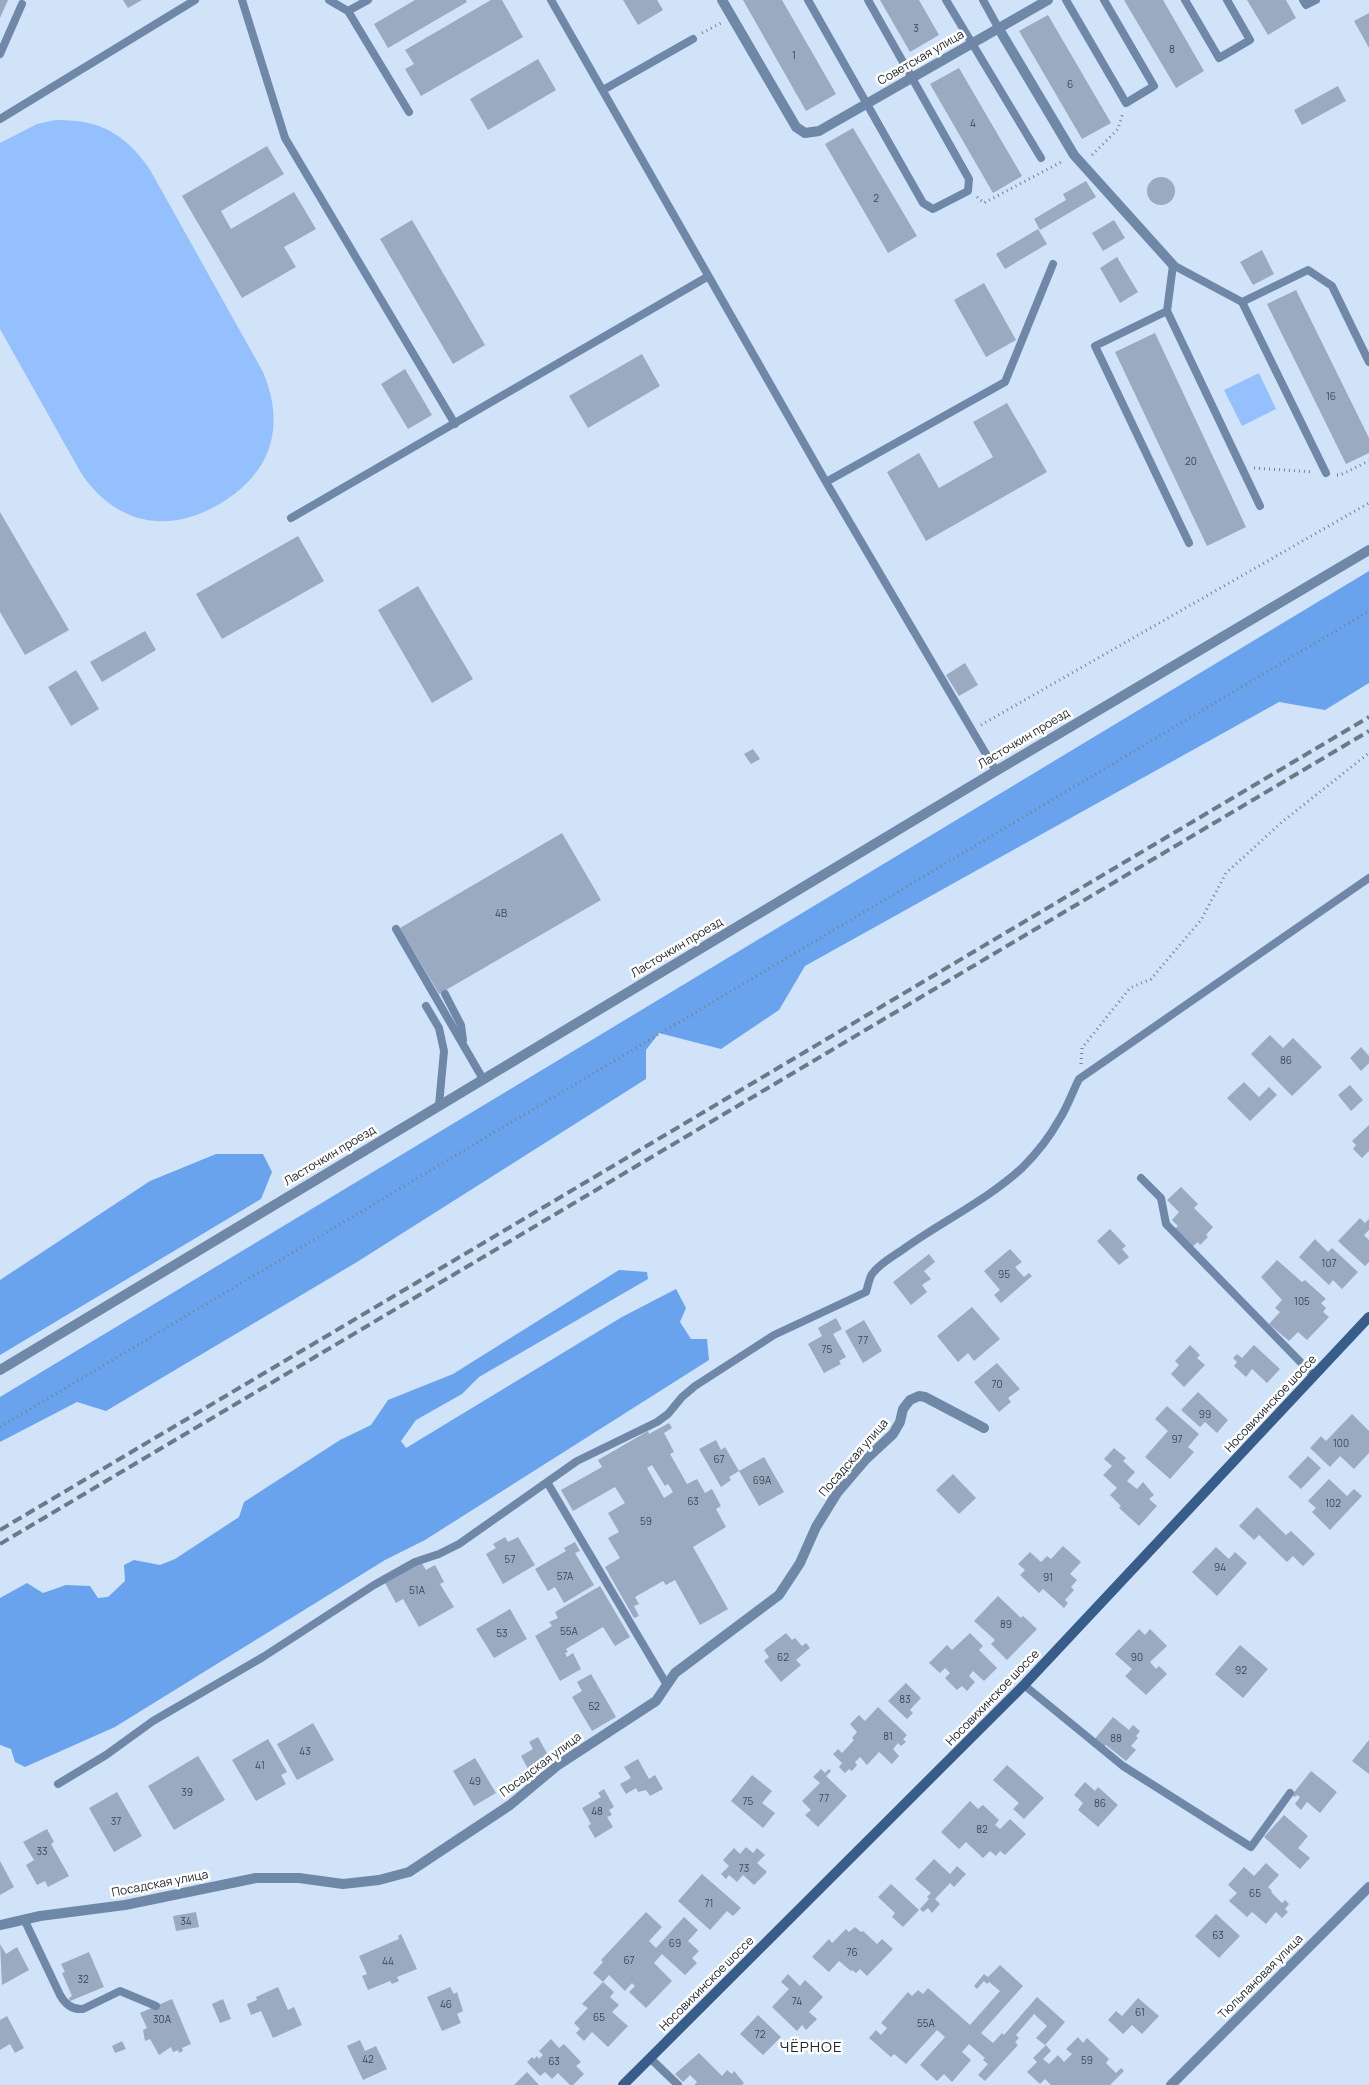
<!DOCTYPE html>
<html>
<head>
<meta charset="utf-8">
<style>
	body { margin:0 }
	canvas { display:block; background:#d1e3f9 }
</style>
</head>
<body>
<canvas width="1369" height="2085"></canvas>
<script>
const context = document.querySelector('canvas').getContext('2d');
context.lineJoin = 'round';
function fill(path, color) { context.fillStyle = color; context.fill(path, 'evenodd'); }
function stroke(path, color, width, dash) { context.strokeStyle = color; context.lineWidth = width; context.lineCap = dash ? 'butt' : 'round'; context.setLineDash(dash || []); context.stroke(path); }
function drawText(font, color, halo, rows, align = 'center') {
  context.font = font + ' Manrope,sans-serif'; context.lineWidth = 5; context.setLineDash([]); context.textBaseline = 'middle'; context.strokeStyle = halo; context.fillStyle = color; for (const [text, x, y, turn = 0] of rows) {
    context.save(); context.translate(x, y); context.rotate((+turn || 0) * Math.PI / 180); context.textAlign = isNaN(turn) ? turn : align; if (halo) context.strokeText(text, 0, 0); context.fillText(text, 0, 0); context.restore();
  }
}
fill(new Path2D(`
	M55 120C99 119 124 133 149 168L263 372C287 429 270 476 216 506 164 535 114 522 81 473L0 329V143L37 124Z
	M1259 373 1276 409 1242 426 1224 390Z`), '#94c1fd');
fill(new Path2D(`
	M1369 571V683L1325 710 1279 702 805 966 779 1010 721 1049 659 1033 646 1050V1079L357 1262 106 1411 77 1402 0 1442V1397Z
	M216 1154H263L272 1172 261 1199 0 1355V1280L150 1181Z
	M619 1270 647 1272 648 1279 479 1377 462 1394 416 1420 401 1441 406 1448 622 1317 676 1289 686 1308 680 1322 691 1339H707L709 1360 425 1540 385 1560 115 1727 25 1767 15 1762 11 1749 0 1745V1598L27 1583 43 1593 66 1585 90 1586 98 1598 108 1597 125 1581 124 1565 134 1560 160 1565 175 1559 239 1517 244 1502 340 1440 371 1425 388 1400 453 1374Z`), '#69a3ed');
fill(new Path2D(`
	M0 0H8L0 18Z
	M123 0H142L128 8Z
	M415 0H466L467 2 388 48 374 24Z
	M491 0H502L523 37 421 96 405 69 414 64 405 50Z
	M623 0H657L663 10 638 25Z
	M743 0H782L836 94 806 111Z
	M880 0H919L939 35 910 52Z
	M1124 0H1163L1204 71 1176 88Z
	M1247 0H1286L1296 18 1268 35Z
	M1369 13V48L1354 21Z
	M1048 15 1111 123 1082 139 1019 31Z
	M538 59 556 90 488 130 470 99Z
	M959 68 1022 176 993 193 930 84Z
	M1338 86 1346 101 1302 125 1294 110Z
	M853 128 917 236 888 253 825 144Z
	M267 146 284 174 221 211 231 229 294 192 316 229 284 247 296 267 242 298 182 196Z
	M1147 191a14 14 0 1 1 28 0a14 14 0 1 1-28 0Z
	M1086 181 1096 197 1040 230 1034 219 1066 200 1063 194Z
	M412 220 485 345 453 364 380 239Z
	M1114 220 1125 238 1103 251 1092 233Z
	M1038 229 1047 244 1005 269 996 254Z
	M1262 250 1274 274 1253 285 1240 262Z
	M1117 257 1138 292 1120 303 1100 268Z
	M984 283 1016 340 986 357 954 300Z
	M1296 290 1369 438V453L1346 464 1267 304Z
	M1155 333 1246 527 1207 546 1115 352Z
	M642 354 660 386 588 428 569 396Z
	M405 369 432 415 408 429 381 384Z
	M1007 403 1047 472 926 541 887 472 919 453 939 488 993 457 973 422Z
	M0 512 69 630 25 655 0 612Z
	M298 536 324 581 222 639 196 594Z
	M418 586 473 679 432 703 378 610Z
	M145 631 156 650 102 682 90 662Z
	M965 663 978 685 959 696 946 675Z
	M76 670 99 709 71 726 48 687Z
	M753 749 760 759 751 764 744 754Z
	M562 833 601 900 439 994 400 928Z
	M1270 1035 1283 1048 1293 1038 1322 1067 1292 1096 1251 1054Z
	M1361 1047 1369 1056V1063L1361 1071 1350 1058Z
	M1244 1082 1259 1097 1269 1087 1277 1095 1250 1121 1227 1098Z
	M1350 1085 1363 1100 1351 1111 1338 1095Z
	M1369 1125V1151L1362 1158 1353 1149 1356 1145 1352 1141Z
	M1181 1187 1198 1204 1194 1208 1213 1227 1206 1235 1208 1237 1200 1245 1198 1242 1191 1248 1173 1230 1178 1226 1172 1220 1179 1212 1167 1200Z
	M1360 1218 1365 1223 1369 1219V1230L1364 1235 1369 1240V1262L1365 1266 1338 1241Z
	M1110 1229 1126 1246 1122 1249 1129 1257 1119 1265 1097 1241Z
	M1315 1239 1328 1252 1332 1248 1358 1272 1342 1289 1333 1280 1329 1285 1299 1257Z
	M1010 1249 1022 1262 1015 1267 1024 1277 1029 1273 1032 1276 1001 1303 994 1295 1000 1290 984 1271Z
	M929 1254 935 1262 924 1271 931 1279 922 1285 927 1292 911 1305 893 1282Z
	M1277 1260 1302 1282 1305 1280 1326 1299 1321 1303 1326 1308 1323 1312 1329 1317 1307 1340 1298 1332 1289 1341 1269 1324 1280 1312 1275 1308 1282 1300 1261 1277Z
	M972 1307 1000 1339 974 1361 968 1353 958 1362 937 1336Z
	M836 1318 842 1329 833 1334 846 1357 839 1361 841 1364 824 1373 808 1344 822 1336 818 1328Z
	M864 1320 882 1351 863 1363 845 1331Z
	M1190 1345 1200 1355 1197 1358 1205 1365 1184 1387 1171 1374 1179 1365 1175 1361Z
	M1254 1345 1280 1369 1267 1383 1252 1369 1246 1377 1234 1366 1237 1362 1233 1358 1237 1354 1242 1358Z
	M997 1363 1020 1389 1008 1398 1011 1402 999 1412 974 1382Z
	M1198 1392 1228 1420 1217 1433 1205 1422 1200 1427 1181 1410Z
	M1167 1406 1199 1434 1188 1447 1194 1452 1170 1479 1145 1457 1168 1431 1155 1419Z
	M1352 1414 1369 1431V1453L1354 1469 1340 1456 1330 1467 1310 1448 1321 1436 1326 1441Z
	M669 1423 672 1428 664 1433 674 1452 670 1454 687 1484 697 1479 705 1493 712 1489 721 1506 716 1509 726 1527 693 1547 728 1609 700 1625 675 1580 666 1585 663 1581 635 1597 639 1604 634 1606 639 1616 634 1618 605 1567 620 1558 608 1538 619 1532 608 1513 625 1503 615 1487 573 1511 561 1490 602 1467 598 1460 648 1431 649 1434ZM652 1465 665 1486 668 1484 673 1492 664 1498 647 1468Z
	M716 1440 721 1450 725 1447 739 1471 729 1477 731 1480 721 1487 699 1449Z
	M1114 1448 1126 1458 1123 1461 1135 1472 1127 1481 1137 1489 1143 1482 1154 1495 1149 1499 1157 1506 1139 1526 1119 1508 1121 1506 1110 1495 1117 1488 1103 1475 1112 1466 1104 1459Z
	M1308 1456 1321 1468 1301 1489 1288 1477Z
	M764 1457 784 1492 759 1506 739 1471Z
	M953 1474 976 1498 959 1514 936 1490Z
	M1329 1479 1347 1496 1354 1489 1362 1496 1330 1530 1312 1512 1316 1508 1308 1501Z
	M1257 1507 1286 1535 1291 1531 1315 1554 1303 1566 1293 1556 1287 1562 1259 1535 1254 1540 1239 1526Z
	M505 1537 508 1542 518 1537 535 1565 503 1584 486 1554 496 1548 493 1544Z
	M575 1542 580 1551 575 1553 594 1585 564 1603 555 1587 548 1591 535 1569 566 1551 564 1548Z
	M1063 1546 1081 1562 1070 1574 1077 1580 1071 1587 1074 1590 1065 1600 1068 1603 1064 1608 1043 1589 1039 1593 1020 1575 1025 1570 1018 1564 1030 1552 1041 1562 1047 1556 1051 1559Z
	M1216 1547 1229 1559 1235 1552 1247 1563 1217 1596 1192 1572Z
	M421 1562 426 1570 435 1565 444 1582 440 1584 454 1607 419 1627 403 1599 396 1603 385 1583Z
	M600 1586 630 1637 615 1646 603 1627 566 1649 568 1652 565 1653 567 1657 573 1653 581 1669 560 1681 535 1636 552 1626 549 1622 558 1618 555 1612Z
	M998 1596 1021 1618 1023 1616 1037 1629 1007 1660 991 1644 995 1640 974 1621Z
	M510 1609 527 1639 494 1658 476 1629Z
	M1139 1629 1145 1635 1150 1629 1167 1646 1150 1662 1156 1669 1159 1666 1167 1674 1146 1695 1125 1676 1132 1669 1115 1654Z
	M786 1633 792 1640 795 1638 802 1646 806 1643 810 1648 796 1660 801 1665 781 1682 764 1661 769 1657 764 1650Z
	M970 1633 983 1646 979 1650 997 1668 984 1681 973 1671 969 1676 975 1682 967 1691 962 1686 957 1690 945 1678 950 1673 945 1668 940 1673 929 1663 947 1645 952 1650Z
	M1240 1645 1268 1669 1243 1698 1215 1674Z
	M591 1674 616 1717 592 1731 572 1697 582 1691 577 1682Z
	M906 1683 921 1698 910 1710 913 1713 907 1719 888 1701Z
	M878 1707 907 1735 903 1739 906 1742 901 1746 898 1743 893 1749 899 1756 892 1764 879 1752 867 1765 860 1757 855 1762 857 1765 852 1771 849 1769 845 1773 839 1767 842 1763 833 1754 838 1749 842 1753 854 1740 852 1738 857 1732 850 1724 859 1715 865 1721Z
	M1113 1717 1129 1730 1133 1725 1140 1731 1136 1736 1138 1738 1131 1746 1136 1750 1126 1761 1106 1745 1103 1747 1094 1740Z
	M313 1723 334 1760 297 1780 277 1744Z
	M538 1737 553 1764 532 1776 521 1756 533 1749 529 1742Z
	M268 1739 287 1772 281 1775 286 1784 256 1801 232 1760Z
	M1369 1740V1774L1352 1761Z
	M198 1756 225 1800 174 1830 148 1786Z
	M475 1758 496 1793 474 1806 453 1771Z
	M638 1759 649 1779 655 1775 663 1789 650 1796 646 1790 638 1792 636 1788 626 1794 620 1784 631 1778 624 1767Z
	M1007 1765 1044 1798 1024 1819 1013 1809 1019 1803 993 1780Z
	M821 1769 825 1773 829 1769 831 1771 826 1776 847 1796 818 1827 805 1815 811 1810 802 1801 820 1783 813 1777Z
	M1311 1771 1337 1792 1320 1813 1307 1802 1301 1810 1295 1804 1300 1797 1297 1795 1295 1797 1292 1795Z
	M752 1775 772 1791 762 1803 775 1813 763 1828 731 1801Z
	M1085 1782 1095 1791 1098 1787 1118 1805 1098 1827 1078 1810 1083 1803 1074 1795Z
	M604 1789 614 1807 609 1810 612 1815 607 1817 613 1827 595 1838 588 1826 591 1824 582 1808 601 1797 598 1793Z
	M117 1792 142 1836 114 1852 89 1808Z
	M970 1801 978 1809 983 1805 999 1820 995 1825 1000 1829 1010 1819 1026 1834 1005 1855 1000 1851 996 1856 990 1851 983 1858 966 1842 959 1849 941 1832Z
	M1284 1815 1308 1836 1298 1848 1310 1858 1300 1869 1264 1837Z
	M47 1829 54 1842 51 1844 69 1876 48 1887 45 1881 37 1885 26 1865 34 1860 23 1842Z
	M746 1847 753 1853 757 1848 765 1855 757 1863 767 1872 754 1885 743 1875 737 1882 729 1875 726 1879 721 1874 729 1866 723 1860 734 1848 740 1854Z
	M934 1859 950 1874 957 1866 966 1874 954 1887 950 1883 935 1899 940 1904 932 1913 928 1908 923 1912 920 1909 929 1899 927 1897 931 1893 915 1879Z
	M0 1861 14 1887 0 1895Z
	M1266 1863 1279 1875 1268 1887 1272 1891 1271 1892 1282 1903 1285 1900 1289 1904 1285 1909 1288 1912 1282 1918 1276 1912 1266 1924 1252 1912 1247 1917 1229 1901 1237 1893 1228 1885 1244 1867 1254 1876Z
	M702 1874 741 1908 733 1916 727 1911 710 1930 678 1901Z
	M891 1884 919 1910 903 1927 892 1917 895 1913 878 1897Z
	M196 1912 199 1927 176 1931 173 1916Z
	M646 1912 662 1927 649 1941 656 1948 684 1917 698 1930 688 1941 699 1951 692 1958 697 1963 685 1975 662 1954 654 1963 672 1981 646 2008 629 1992 635 1986 632 1983 625 1991 609 1975 603 1982 593 1973 603 1962 601 1960Z
	M1216 1914 1240 1936 1219 1958 1195 1936Z
	M855 1927 861 1932 863 1931 877 1944 882 1939 893 1949 867 1976 860 1969 856 1973 852 1970 851 1971 839 1961 829 1972 812 1957 829 1939 832 1943 846 1929 849 1932Z
	M401 1934 417 1969 397 1977 399 1981 392 1984 390 1981 368 1990 362 1976 367 1974 359 1956 399 1939 398 1936Z
	M0 1944 6 1954 17 1947 29 1970 2 1985Z
	M89 1952 104 1987 70 2001 69 1998 72 1996 62 1973 65 1972 61 1964Z
	M1000 1965 1023 1986 981 2033 993 2043 1002 2033 1004 2035 1037 1997 1065 2022 1045 2045 1036 2038 1047 2026 1034 2014 1016 2035 1019 2038 1015 2042 1018 2045 985 2081 978 2075 988 2064 983 2060 985 2058 969 2044 962 2052 971 2060 952 2082 944 2074 937 2081 920 2065 945 2037 937 2030 906 2064 894 2054 891 2057 869 2038 876 2030 881 2035 887 2028 881 2023 908 1992 912 1996 918 1990 923 1994 928 1988 970 2025 1000 1991 989 1982 987 1984 984 1981 977 1989 974 1986 984 1974 988 1977Z
	M788 1974 800 1986 805 1980 823 1997 809 2012 817 2019 806 2030 802 2025 797 2031 772 2007 789 1989 781 1982Z
	M603 1982 614 1992 610 1997 619 2005 612 2012 628 2026 608 2047 592 2032 584 2041 576 2033 580 2029 574 2023 588 2008 582 2004Z
	M278 1987 288 2010 294 2007 302 2025 273 2038 261 2011 251 2015 247 2004 257 2000 256 1997Z
	M450 1987 454 1994 457 1992 463 2011 457 2014 461 2023 442 2031 427 1997Z
	M1138 1998 1159 2016 1142 2034 1132 2025 1123 2034 1108 2020 1116 2011 1122 2016Z
	M172 1999 191 2044 182 2048 183 2051 179 2053 178 2050 173 2052 171 2047 159 2055 150 2039 145 2041 143 2030 147 2028 140 2013Z
	M223 1999 231 2019 220 2023 212 2004Z
	M758 2015 781 2037 763 2055 740 2034Z
	M7 2016 24 2048 15 2053 10 2044 0 2050V2020Z
	M1078 2037 1083 2043 1087 2038 1109 2059 1106 2063 1116 2073 1121 2068 1124 2071 1110 2085H1051L1045 2079 1040 2084 1027 2072 1037 2062 1033 2058 1046 2045 1051 2051 1043 2059 1049 2064 1058 2055 1064 2062 1072 2054 1066 2049Z
	M551 2039 559 2048 564 2044 581 2062 576 2066 584 2074 573 2085H570L558 2073 552 2079 545 2072 540 2076 527 2062 532 2057 534 2059 537 2056 539 2059 543 2055 539 2051Z
	M360 2040 365 2051 376 2046 387 2069 363 2080 347 2046Z
	M122 2041 126 2049 115 2053 112 2046Z
	M699 2053 722 2076 727 2070 732 2074 734 2071 744 2083 742 2085H694L697 2082 690 2075 683 2082 675 2074Z
	M527 2072 539 2085H514Z`), '#9aaac0');
stroke(new Path2D(`
	M702 33 721 23
	M1092 155 1118 129 1123 113
	M977 197 984 203 1063 161
	M1254 468 1313 472
	M1337 475H1340L1369 461
	M981 725 1369 503
	M1081 1064 1082 1048 1130 988 1151 979 1201 920 1226 873 1282 822 1369 753
	M0 1427 1369 611`), '#74808f', 3, [1, 4]);
stroke(new Path2D(`
	M242 0 285 138 455 424
	M329 0 348 11 409 112
	M551 0 826 482 1005 382 1053 264
	M808 0 923 203 933 209 968 191 969 179 868 0
	M946 0 1041 158
	M983 0 999 29
	M1066 0 1126 103 1154 86 1104 0
	M1185 0 1219 58 1250 40 1227 0
	M1303 0 1306 5 1316 0
	M348 11 368 0
	M0 54 22 4
	M603 90 693 39
	M0 119 195 0
	M1242 302 1326 473
	M1167 311 1095 346 1189 543
	M826 482 996 771
	M1260 506 1167 311 1173 265 1242 302 1308 270 1332 286 1369 362
	M291 518 707 277
	M396 929 483 1079
	M445 994 461 1025 463 1040
	M426 1006 439 1028 444 1051 439 1105
	M1141 1178 1161 1198 1166 1224 1314 1376
	M547 1482 667 1685
	M1024 1685 1123 1766 1251 1847 1290 1793
	M58 1784 106 1755 153 1721 263 1657 374 1585 415 1562 439 1554 459 1544 577 1461 657 1422 668 1414 682 1397 695 1386 774 1335 866 1292C868 1286 869 1279 872 1274 880 1263 894 1256 905 1248 943 1221 987 1200 1022 1168 1036 1154 1049 1138 1059 1120 1067 1108 1072 1093 1079 1079L1369 878
	M24 1919 60 1995C65 2004 72 2010 83 2009L120 1991 156 2006
	M650 2058 678 2085`), '#7088a8', 8);
stroke(new Path2D(`
	M722 0 796 127 805 133 819 131 1048 0
	M999 29 1074 155 1173 265
	M0 1925 40 1916 125 1905 256 1878H299L343 1884 379 1880 409 1872 510 1805 558 1765 656 1701 675 1673 779 1595 800 1563 816 1527 837 1493 866 1459 893 1434 900 1422 903 1409 910 1400 919 1396 925 1397 984 1428
	M1171 2085 1369 1887`), '#7088a8', 10);
stroke(new Path2D(`
	M0 1370 996 771 1369 550`), '#7088a8', 10);
stroke(new Path2D(`
	M623 2085 1024 1685 1369 1317`), '#395d8a', 10);
stroke(new Path2D(`
	M0 1530 1369 717
	M0 1544 1369 731`), '#6d7987', 4, [10, 5]);
drawText('10px', '#3f4854', null, [
	["3",916,29],
	["8",1172,50],
	["1",794,56],
	["6",1070,85],
	["4",973,124],
	["2",876,199],
	["16",1331,397],
	["20",1191,462],
	["4В",501,914],
	["86",1286,1061],
	["107",1329,1264],
	["95",1004,1275],
	["105",1302,1302],
	["77",863,1341],
	["75",827,1350],
	["70",997,1385],
	["99",1205,1415],
	["97",1177,1440],
	["100",1341,1444],
	["67",719,1460],
	["69А",762,1481],
	["63",693,1502],
	["102",1333,1504],
	["59",646,1522],
	["57",510,1560],
	["94",1220,1568],
	["57А",565,1577],
	["91",1048,1578],
	["51А",417,1591],
	["89",1006,1625],
	["55А",569,1632],
	["53",502,1634],
	["62",783,1658],
	["90",1137,1658],
	["92",1241,1671],
	["83",905,1700],
	["52",594,1707],
	["81",888,1737],
	["88",1116,1739],
	["43",305,1752],
	["41",260,1766],
	["49",475,1782],
	["39",187,1793],
	["77",824,1799],
	["75",748,1802],
	["86",1100,1804],
	["48",597,1812],
	["37",116,1822],
	["82",982,1830],
	["33",42,1852],
	["73",744,1869],
	["65",1255,1894],
	["71",709,1904],
	["34",186,1922],
	["63",1218,1936],
	["69",675,1944],
	["76",852,1953],
	["67",629,1961],
	["44",388,1962],
	["32",83,1980],
	["74",797,2002],
	["46",446,2005],
	["61",1140,2013],
	["65",599,2018],
	["30А",162,2020],
	["55А",926,2024],
	["72",760,2035],
	["42",368,2060],
	["59",1087,2061],
	["63",554,2062]
]);
drawText('12px', '#212730', '#fff', [
	["Советская улица",921,58,-30],
	["Ласточкин проезд",1024,739,-31],
	["Ласточкин проезд",677,948,-31],
	["Ласточкин проезд",330,1156,-31],
	["Носовихинское шоссе",1271,1404,-47],
	["Посадская улица",854,1458,-49],
	["Носовихинское шоссе",993,1698,-46],
	["Посадская улица",541,1765,-37],
	["Посадская улица",160,1884,-11],
	["Тюльпановая улица",1261,1977,-45],
	["Носовихинское шоссе",707,1984,-45]
]);
context.letterSpacing = '1px';
drawText('15px', '#212730', '#fff', [
	["ЧЁРНОЕ",811,2048]
]);
context.letterSpacing = '0px';
</script>
</body>
</html>
